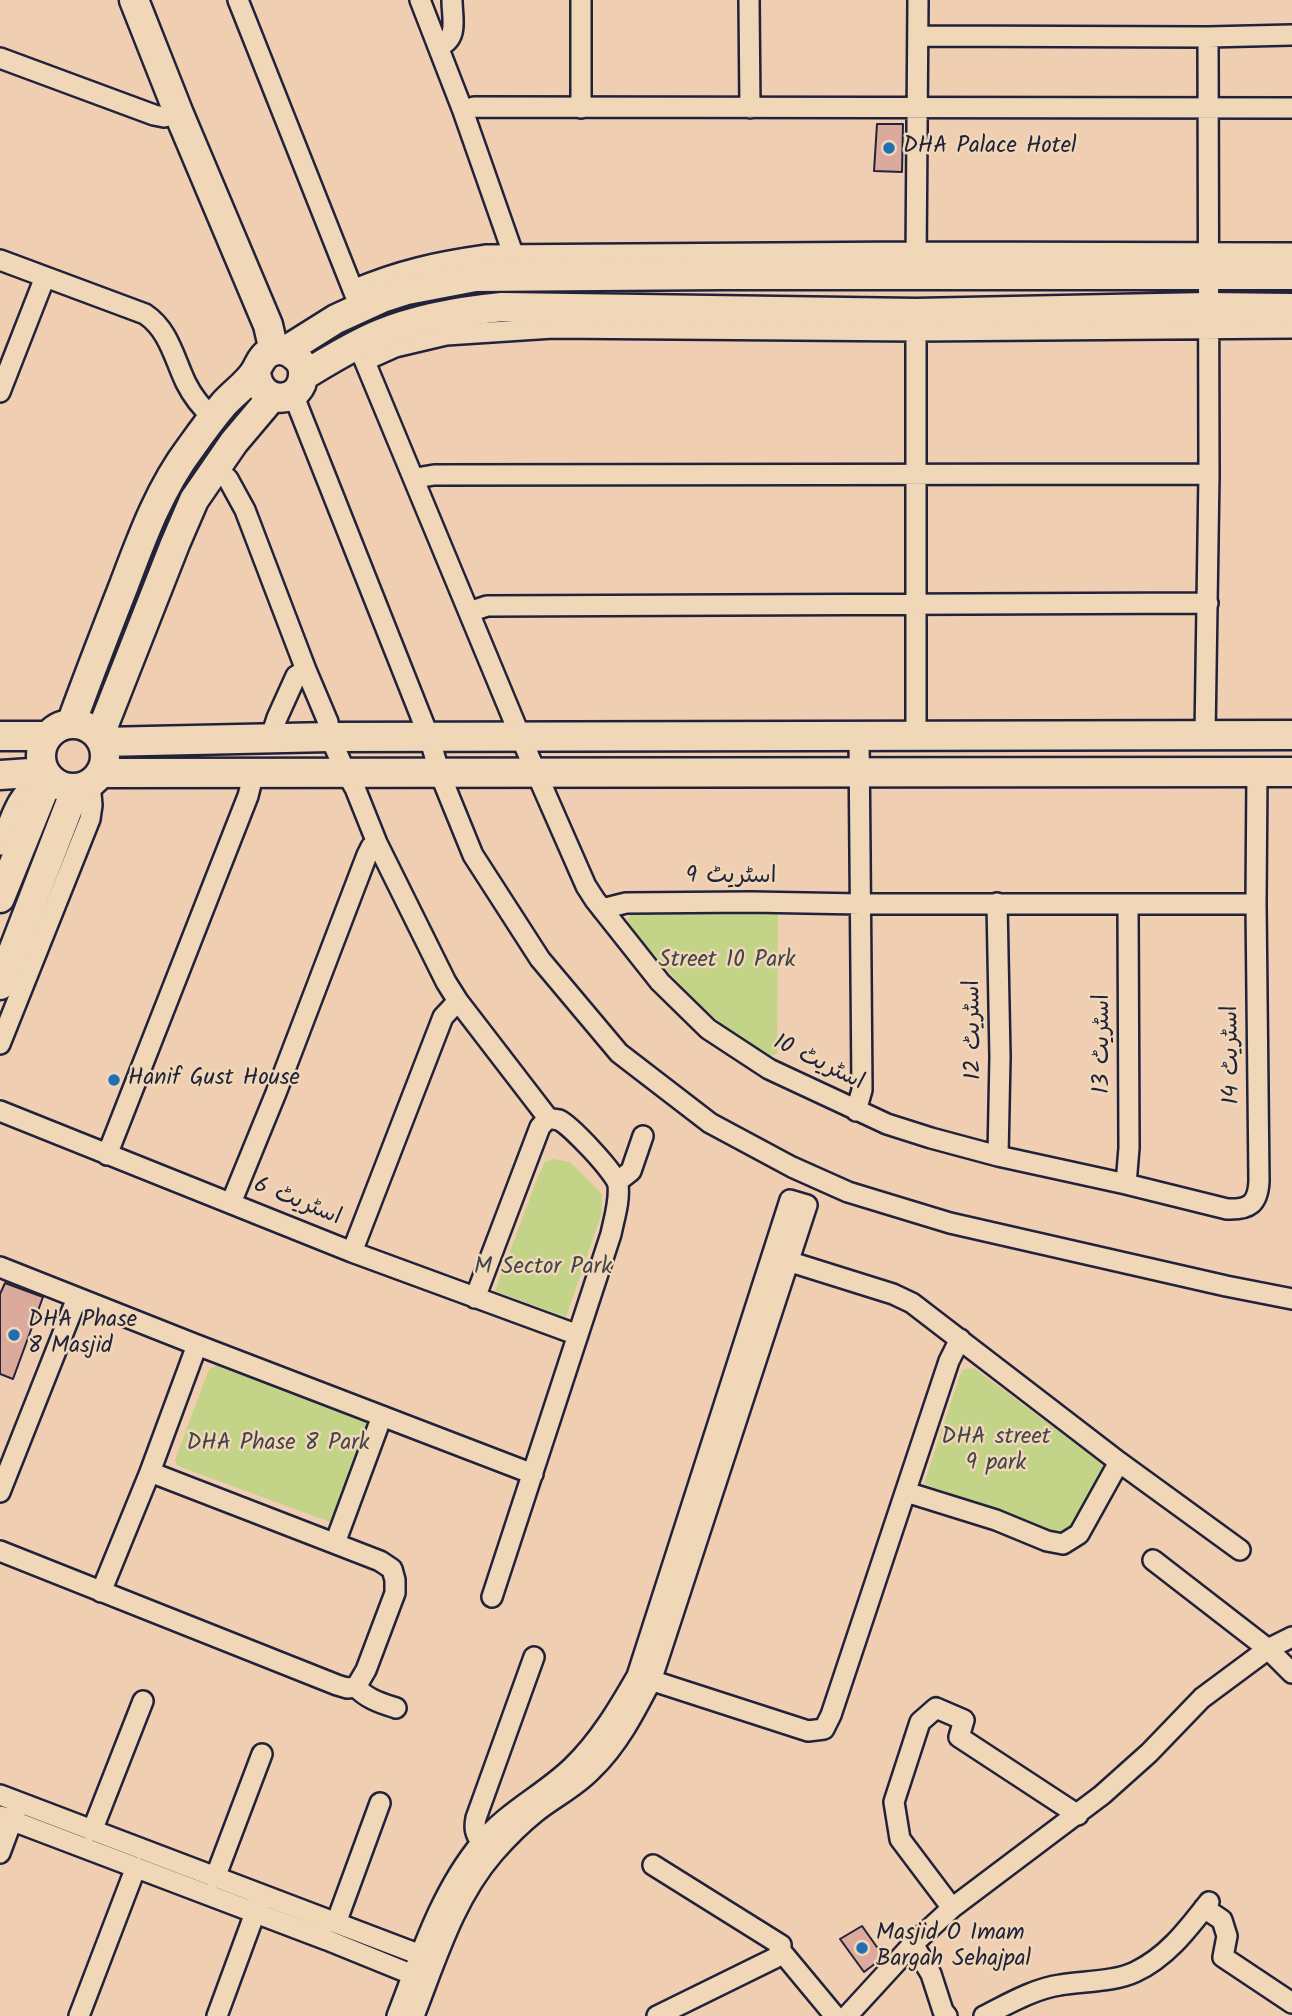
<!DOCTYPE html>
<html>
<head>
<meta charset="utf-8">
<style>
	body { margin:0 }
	canvas { display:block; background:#f0ceb2 }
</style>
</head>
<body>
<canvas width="1292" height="2016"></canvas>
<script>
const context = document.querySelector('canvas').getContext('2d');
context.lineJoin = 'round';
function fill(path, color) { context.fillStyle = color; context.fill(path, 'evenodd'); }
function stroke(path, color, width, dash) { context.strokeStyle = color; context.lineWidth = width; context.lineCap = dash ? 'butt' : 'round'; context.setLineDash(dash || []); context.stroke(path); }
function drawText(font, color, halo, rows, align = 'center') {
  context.font = font + ' Kalam,"Playpen Sans Arabic",sans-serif'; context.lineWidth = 5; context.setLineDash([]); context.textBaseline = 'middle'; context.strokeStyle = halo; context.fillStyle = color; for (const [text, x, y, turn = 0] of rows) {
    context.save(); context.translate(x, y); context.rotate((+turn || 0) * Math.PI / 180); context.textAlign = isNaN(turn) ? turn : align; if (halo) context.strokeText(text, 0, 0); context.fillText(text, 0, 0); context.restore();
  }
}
fill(new Path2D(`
	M645 912H778L777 1054 767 1057 701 1008 630 927 627 919 632 914Z
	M553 1159 570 1162 602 1194V1212L566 1317 495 1291 538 1177 545 1162Z
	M217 1365 366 1420V1425L330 1522 178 1466 175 1460 209 1369Z
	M974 1368 1102 1464 1103 1472 1072 1530 1061 1534 924 1484 960 1375 964 1369Z`), '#c3d388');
const building = new Path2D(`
	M877 124H903L902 172 874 171Z
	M5 1283 43 1297 13 1379 0 1374V1294Z
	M862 1926 884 1957 864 1972 840 1939Z`);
fill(building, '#dcaa9d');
stroke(building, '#22223b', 2);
const street = new Path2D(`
	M238 0 357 300
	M420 0 463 111 517 265
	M749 0 750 108
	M918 36 1208 37 1292 35
	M439 46C459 39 452 18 452 0
	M0 58 154 115 164 117 179 114
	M581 108V0
	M463 111 474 107 1292 108
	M0 260 145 314C169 330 174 358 186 383 193 397 202 408 213 418
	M916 263 918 0
	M353 290C399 270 438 262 487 255L916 252 1292 253
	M358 345 521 738 586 886 595 900 660 982 708 1029 769 1069 887 1124 931 1138 998 1156 1126 1184 1227 1209C1249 1210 1258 1204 1259 1181L1256 904 1257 772
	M366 360 395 347 446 335 553 328 916 331 1292 328
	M0 392 45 277
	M293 394 429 737 440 774 473 855 540 959 619 1053 710 1123 792 1167 848 1192 950 1223 1226 1286 1292 1299
	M215 467 228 479 245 510 306 670 328 722 330 737 346 773 355 788 377 843 446 982 458 1001 548 1118C551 1119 555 1119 559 1120 570 1125 616 1173 618 1185 620 1201 614 1219 611 1234L492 1597
	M415 481 422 477 434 475 1209 474
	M469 612 487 606 1208 603
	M916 735V320
	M1205 736 1209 474 1208 37
	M276 737 274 727 277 718 296 676 306 670
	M0 845C13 811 16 796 45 772
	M997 903 1000 1057 998 1156
	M602 909 626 903 751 902 861 904H1256
	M0 1044 90 819 92 805 90 782
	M0 1111 352 1252 578 1335
	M856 1111 862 1090 859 737
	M107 1155 248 796 251 784V774
	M617 1182 631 1171 643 1136
	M1126 1184 1129 1148 1128 904
	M231 1203 276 1093 367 855 371 847 377 843
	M352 1252 443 1017 458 1001
	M778 1258 893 1294 912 1303 1119 1462 1240 1550
	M0 1267 197 1345 533 1474
	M475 1298 540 1127 548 1118
	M0 1492 77 1298
	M906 1492 996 1520 1047 1541 1063 1544 1079 1534 1119 1462
	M335 1543 382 1416
	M0 1551 337 1685 347 1688 356 1687 366 1670 395 1593V1580L392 1569 380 1561 150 1472
	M1153 1560 1268 1649 1292 1673
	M101 1592 150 1472 197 1345
	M641 1677 808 1731 824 1729 831 1715 949 1361 960 1339
	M356 1687C367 1699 381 1703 396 1708
	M0 1795 431 1959
	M0 1816 327 1940 423 1979
	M92 1831 143 1701
	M481 1842C475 1834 474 1828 476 1818L534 1657
	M0 1853 16 1810
	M653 1865 781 1945V1951L775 1958 657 2016
	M215 1878 262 1754
	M952 1908 900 1839 894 1802 920 1722 936 1708 964 1720 959 1737 1078 1815
	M1204 1908 1222 1920 1227 1936 1223 1957 1292 2003
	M336 1923 380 1803
	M913 1944 931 1974 943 2011 947 2016
	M781 1951 835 2016
	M79 2016 136 1867
	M217 2016 259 1902
	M397 2016C420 1957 440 1892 481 1843 507 1811 543 1795 572 1767 599 1741 618 1709 637 1676L790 1200 807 1205 651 1681C635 1712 618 1745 592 1770 576 1787 555 1797 536 1812 521 1824 507 1838 494 1853 454 1899 436 1960 414 2016
	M847 2016 913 1944 952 1908 1102 1795 1149 1753 1202 1698 1268 1649 1292 1637
	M984 2016C1008 2004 1033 1989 1060 1985 1083 1981 1114 1982 1135 1972 1167 1957 1188 1929 1209 1902`);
const secondary = new Path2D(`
	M134 0 179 114 268 325 274 351
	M285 351 336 319 382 298 407 290 475 277 721 275H1292
	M303 376C328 361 353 345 380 334 419 318 461 311 502 307L916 313 1208 307 1292 308
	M71 724C88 677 106 631 124 585 142 537 160 488 191 447 201 433 212 418 223 405 233 393 249 383 256 370 260 363 261 358 268 353 276 349 286 349 293 355 299 359 303 365 303 372 305 405 258 408 256 371
	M41 756a32 32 0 1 1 64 0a32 32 0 1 1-64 0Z
	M0 736H48
	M99 737 175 544 194 500 234 442 272 397
	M102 742 330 737 1292 735
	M100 773 1292 772
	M0 775 45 772
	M0 898 49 777
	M0 985 76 788`);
stroke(street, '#22223b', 24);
stroke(secondary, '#22223b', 33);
stroke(street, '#efd7b7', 19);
stroke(secondary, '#efd7b7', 28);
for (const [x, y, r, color] of [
	[889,148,7,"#1f6fb2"],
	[114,1080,7,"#1f6fb2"],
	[14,1335,7,"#1f6fb2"],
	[862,1948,7,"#1f6fb2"]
]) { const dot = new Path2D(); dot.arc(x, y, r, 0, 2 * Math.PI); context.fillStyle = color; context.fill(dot); stroke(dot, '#efd7b7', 2.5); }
drawText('23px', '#22223b', '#efd7b7', [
	["DHA Palace Hotel",903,148],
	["Hanif Gust House",128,1080],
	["DHA Phase",28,1322],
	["8 Masjid",28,1348],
	["Masjid O Imam",876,1935],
	["Bargah Sehajpal",876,1961]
], 'left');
drawText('23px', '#22223b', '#efd7b7', [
	["اسٹریٹ 9",731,878],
	["اسٹریٹ 12",975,1030,-91],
	["اسٹریٹ 13",1104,1044,-90],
	["اسٹریٹ 14",1233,1055,-91],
	["اسٹریٹ 10",818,1064,26],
	["اسٹریٹ 6",297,1203,22]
]);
drawText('23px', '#42454a', '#efd7b7', [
	["Street 10 Park",727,962],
	["M Sector Park",543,1269],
	["DHA street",996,1439],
	["9 park",996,1465],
	["DHA Phase 8 Park",278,1445]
]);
</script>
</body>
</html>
